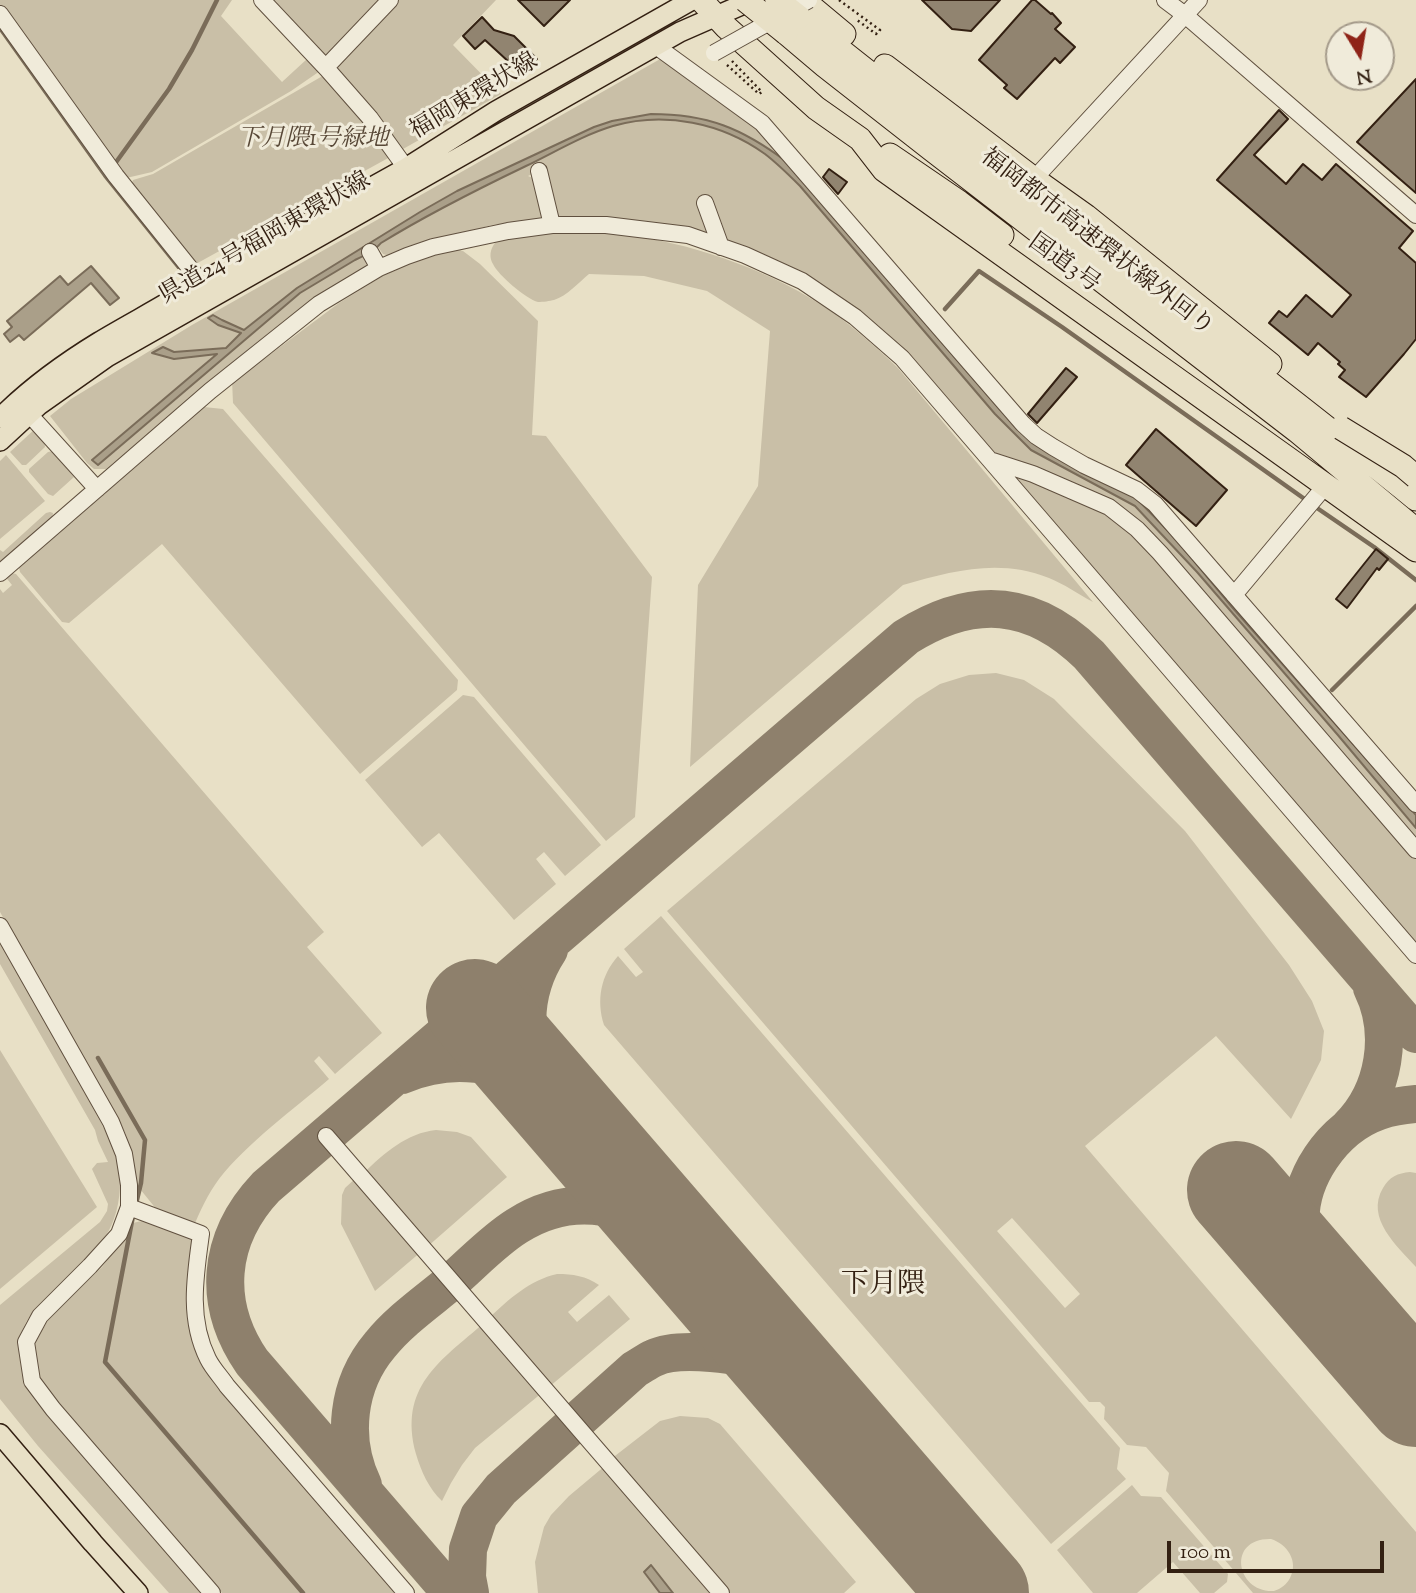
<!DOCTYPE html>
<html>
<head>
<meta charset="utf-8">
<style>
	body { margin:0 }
	#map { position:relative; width:1416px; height:1593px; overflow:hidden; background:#e8e0c6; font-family:"Sorts Mill Goudy",serif }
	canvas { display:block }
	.north { position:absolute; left:1325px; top:21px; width:70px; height:70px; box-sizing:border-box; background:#f0ebda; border:2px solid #a49a8a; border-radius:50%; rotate:169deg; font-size:19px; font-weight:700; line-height:28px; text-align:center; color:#332012 }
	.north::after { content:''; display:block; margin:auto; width:24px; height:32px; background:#8f2418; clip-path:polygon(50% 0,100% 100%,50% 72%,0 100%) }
	.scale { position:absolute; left:1167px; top:1541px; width:217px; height:32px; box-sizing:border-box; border:4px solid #332012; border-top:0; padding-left:9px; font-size:21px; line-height:24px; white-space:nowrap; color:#332012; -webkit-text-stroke:5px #f0ebda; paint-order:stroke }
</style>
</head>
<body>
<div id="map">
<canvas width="1416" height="1593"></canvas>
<div class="north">N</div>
<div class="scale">100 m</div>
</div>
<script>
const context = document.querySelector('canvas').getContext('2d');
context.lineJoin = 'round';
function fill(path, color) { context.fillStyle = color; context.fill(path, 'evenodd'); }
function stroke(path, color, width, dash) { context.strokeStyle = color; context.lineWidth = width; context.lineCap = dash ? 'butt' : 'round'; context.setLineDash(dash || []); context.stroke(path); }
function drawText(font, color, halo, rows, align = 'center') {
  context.font = font + ' "Sorts Mill Goudy","Noto Serif JP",serif'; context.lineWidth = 6; context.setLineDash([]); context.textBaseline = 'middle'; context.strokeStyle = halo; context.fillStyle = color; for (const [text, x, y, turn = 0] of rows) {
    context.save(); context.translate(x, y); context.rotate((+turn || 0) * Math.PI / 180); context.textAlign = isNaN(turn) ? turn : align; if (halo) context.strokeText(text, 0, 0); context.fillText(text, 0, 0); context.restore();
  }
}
fill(new Path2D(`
	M0 0H232L221 16 282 82 307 59 320 71 291 91 152 172 122 179 0 8Z
	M271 0H383L327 59Z
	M398 0H496L453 45 501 94 403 149 375 110 338 72 336 64Z
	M662 58 768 135 1000 409 1133 495 1176 539 1232 607 1416 815V944L858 311 714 238 556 218 545 168 528 176 537 180 546 218 492 225 447 237 390 256 383 254 378 247 364 256 368 266 311 301 286 319 251 347 106 469H94L87 463 50 416 71 399 192 325Z
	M326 74 365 117 390 157 194 265 130 188 133 180 153 174Z
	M559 231C584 232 609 232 634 236 701 246 776 273 832 312 856 329 877 348 898 368L1093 602C1078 594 1064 584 1049 578 999 558 952 571 903 585L690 767 698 585 758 486 770 331 707 291 644 276 589 274C579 282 567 296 554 300 550 301 543 302 538 302 526 299 498 275 493 264 487 253 493 243 502 236Z
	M450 248 463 251 480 264 538 321 532 435 546 436 652 577 635 817 606 841 233 403 232 380 249 366 264 359 339 303 399 266Z
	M204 407 223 409 458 680 457 690 360 774 162 544 69 623 62 622 20 572 18 564Z
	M36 428 44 439 45 447 26 465H22L10 452Z
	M53 451 74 477 53 496 48 494 29 472V469L48 452Z
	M6 455 45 501 0 539V461Z
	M50 512 53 513 52 519 0 566V550L3 552 46 513Z
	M8 572 16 574 324 932 307 947 382 1033 335 1074 319 1056 314 1061 329 1079C294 1109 247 1143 219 1179 208 1194 200 1211 193 1228L157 1210 136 1184 126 1135 118 1117 0 912V589L3 593 12 585 4 575Z
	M996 673 1024 680 1054 699 1185 831 1289 965 1312 1001 1324 1031 1321 1060 1291 1119 1216 1036 1085 1146 1416 1532V1593H1253L1166 1491 1169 1473 1146 1447 1127 1445 1104 1419 1105 1407 1100 1402H1089L667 911 916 699 940 684 969 675ZM1012 1218 1080 1294 1065 1308 997 1231ZM1271 1539C1287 1544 1299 1561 1290 1578 1287 1584 1281 1589 1274 1591 1236 1593 1226 1538 1271 1539Z
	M463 695 474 697 601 845 565 876 544 852 536 859 556 884 514 920 439 833 422 847 365 780Z
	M661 916 1120 1448 1117 1469 1126 1479 1051 1544 604 1025C596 1000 601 975 618 956L636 977 643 972 624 949Z
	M0 940 111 1141C121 1161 122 1183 118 1204 114 1225 105 1239 92 1256 72 1281 24 1306 20 1340 16 1371 30 1390 47 1414L203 1593H169L38 1446 0 1399V1305L100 1222 107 1211 108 1204 92 1169 97 1163 108 1162 98 1141 95 1130 0 964Z
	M0 1050 97 1207 0 1289Z
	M436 1130 457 1132 471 1137 507 1177 427 1247 364 1173C384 1153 407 1133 436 1130Z
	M1410 1172 1416 1173V1267C1397 1246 1365 1218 1383 1188 1389 1177 1398 1173 1410 1172Z
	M357 1177 422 1251 375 1291 341 1224 342 1195 345 1188Z
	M151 1219 193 1238 194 1333 398 1593H222L60 1406 39 1379 34 1357 35 1343 51 1315 102 1267 117 1247 128 1224Z
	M557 1274C573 1274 586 1276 599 1285L568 1312 577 1322 609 1295 630 1319 549 1387 489 1318C509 1299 530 1280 557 1274Z
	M484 1323 543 1392 475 1448 462 1465 451 1483 442 1501C429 1489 421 1471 416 1454 398 1387 440 1361 484 1323Z
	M680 1416 708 1418 720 1424 856 1582 844 1593H726L611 1459 660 1421Z
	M606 1465 717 1593H538L535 1562 544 1527 551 1515 569 1496Z
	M1132 1485 1141 1496 1161 1497 1228 1574 1227 1582 1214 1593H1200L1173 1562 1137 1593H1093L1057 1550Z`), '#c9bfa7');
const water = new Path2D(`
	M0 20 182 266 178 268 104 176 0 30Z
	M651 114C707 114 742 128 787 162L1000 409 1133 495 1176 539 1232 607 1416 815V828L1337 734 1197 572 1135 506 1031 450 995 414 800 186C789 175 778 164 765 154 722 123 665 111 613 126 583 135 555 152 526 166 476 190 428 214 381 243 375 251 364 256 355 260L300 293 98 465 92 460 217 354 174 359 152 353 163 347 174 352 226 348 241 333 218 325 208 318 213 315 222 320 244 330 297 288 420 212 457 191 594 127 612 121Z
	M91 266 119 298 110 305 91 283 24 340 19 335 10 342 4 334 12 327 7 321 60 276 68 285Z
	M651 1565 673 1593H660L644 1572Z`);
fill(water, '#aa9f89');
stroke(water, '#7a6c59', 2);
stroke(new Path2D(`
	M114 165 169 89 192 50 217 0
	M945 309 979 271 1062 327 1306 500
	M1317 508 1374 547 1416 580
	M1332 690 1416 606
	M98 1058 145 1140 141 1183 136 1204
	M133 1216 105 1362 303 1593`), '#7a6c59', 4.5);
stroke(new Path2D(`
	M402 1075C451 1054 503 1061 546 1091
	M546 1091C521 1046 520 994 549 950
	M1349 1127C1385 1091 1394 1033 1372 988
	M1322 1289C1313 1270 1303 1251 1301 1229 1296 1180 1333 1127 1379 1111 1391 1107 1403 1105 1416 1104
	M363 1485C341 1439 347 1384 380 1345 399 1321 428 1301 452 1281 473 1263 493 1241 517 1226 573 1190 636 1204 682 1248
	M451 1593 252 1362C212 1304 217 1239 266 1187L906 637C973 595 1032 599 1089 655L1416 1034
	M470 1593 467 1577 468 1549 479 1516 501 1489 635 1369C641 1366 647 1361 654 1358 679 1346 744 1354 769 1366 779 1370 788 1377 798 1382`), '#8e806c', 38);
stroke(new Path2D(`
	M475 1008 980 1593
	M1236 1190 1416 1398`), '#8e806c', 98);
const building = new Path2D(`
	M518 0H570L544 26Z
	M922 0H1000L971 31 952 29Z
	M1032 0H1035L1051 14 1052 13 1061 23 1055 29 1075 47 1060 63 1055 58 1017 99 1004 88 1007 85 979 60Z
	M482 17 494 30 514 36 537 59 522 74 485 40 475 49 463 36Z
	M1416 79V193L1357 142Z
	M1279 110 1288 119 1254 155 1286 184 1303 164 1322 180 1336 164 1413 231 1399 248 1416 263V339L1404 354 1366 397 1339 377 1345 370 1338 364 1340 362 1318 343 1308 355 1269 323 1279 311 1287 317 1306 295 1332 317 1351 295 1217 180Z
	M829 169 847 182 838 194 823 177Z
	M1066 368 1077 377 1037 423 1028 414Z
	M1156 429 1227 490 1196 526 1126 465Z
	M1376 549 1388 559 1379 570 1377 568 1347 608 1336 599Z`);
fill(building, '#918470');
stroke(building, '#332012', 2);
const minor = new Path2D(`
	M262 0 327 69 370 118 406 168
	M1165 0 1185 15 1416 215
	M0 14 116 176 201 282
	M656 46 762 123 1023 424 1036 436 1053 447 1084 465 1137 490 1155 504 1416 804
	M327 69 330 63 390 0
	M539 171 552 225
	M1034 179 1199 0
	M705 203 721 247
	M370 252 379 268
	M29 414 97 489
	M993 461 1033 474 1109 507 1137 529 1160 553 1416 850
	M0 573 210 391 319 304 379 268 407 256 433 247 508 231 552 225H606L688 235 745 255 802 281 855 317 902 358 1416 955
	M1234 595 1326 485
	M0 926 111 1122 124 1154 129 1185V1207L119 1234 90 1266 40 1316 26 1342 32 1381 53 1409 212 1593
	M326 1136 721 1593
	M129 1207 201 1234C195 1277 188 1319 208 1359 213 1369 221 1377 227 1386L406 1593`);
const major = new Path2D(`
	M0 418C30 388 63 364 99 342 132 322 168 304 201 282L406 168 496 111 692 0
	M0 441 39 405 107 357 680 32 753 0
	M0 1434 93 1543 138 1593`);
const highway = new Path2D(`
	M701 0 726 27 816 108 860 139 884 170 1416 550
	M803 0 844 34
	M799 17C1002 181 1213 334 1416 499
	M786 33 825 66 931 149 1297 431 1416 530
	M885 66 1034 179 1086 216 1270 364
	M890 155 959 202 1002 235`);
stroke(minor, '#60503f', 18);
stroke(major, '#332012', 22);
stroke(highway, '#332012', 25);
stroke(new Path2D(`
	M839 0 880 30 876 34 857 20
	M727 65 759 94 762 92 732 61`), '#332012', 2.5, [2, 3.5]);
stroke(minor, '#f0ebda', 16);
stroke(major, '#e8e0c6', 19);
stroke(highway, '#e8e0c6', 23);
const minorBridge = new Path2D(`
	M714 53 809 0`);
const highwayBridge = new Path2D(`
	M745 0 786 33
	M777 0 799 17
	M1341 428 1403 466 1416 477`);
stroke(minorBridge, '#60503f', 18, []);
stroke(highwayBridge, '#332012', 25, []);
stroke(minorBridge, '#f0ebda', 16);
stroke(highwayBridge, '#e8e0c6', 23);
drawText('24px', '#332012', '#f0ebda', [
	["福岡東環状線",475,98,-31],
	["県道24号福岡東環状線",266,240,-30],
	["福岡都市高速環状線外回り",1096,244,38],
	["国道3号",1063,265,36]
]);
drawText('italic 24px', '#584837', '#f0ebda', [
	["下月隈1号緑地",313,141]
]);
drawText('28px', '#332012', '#f0ebda', [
	["下月隈",883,1287]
]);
</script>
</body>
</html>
